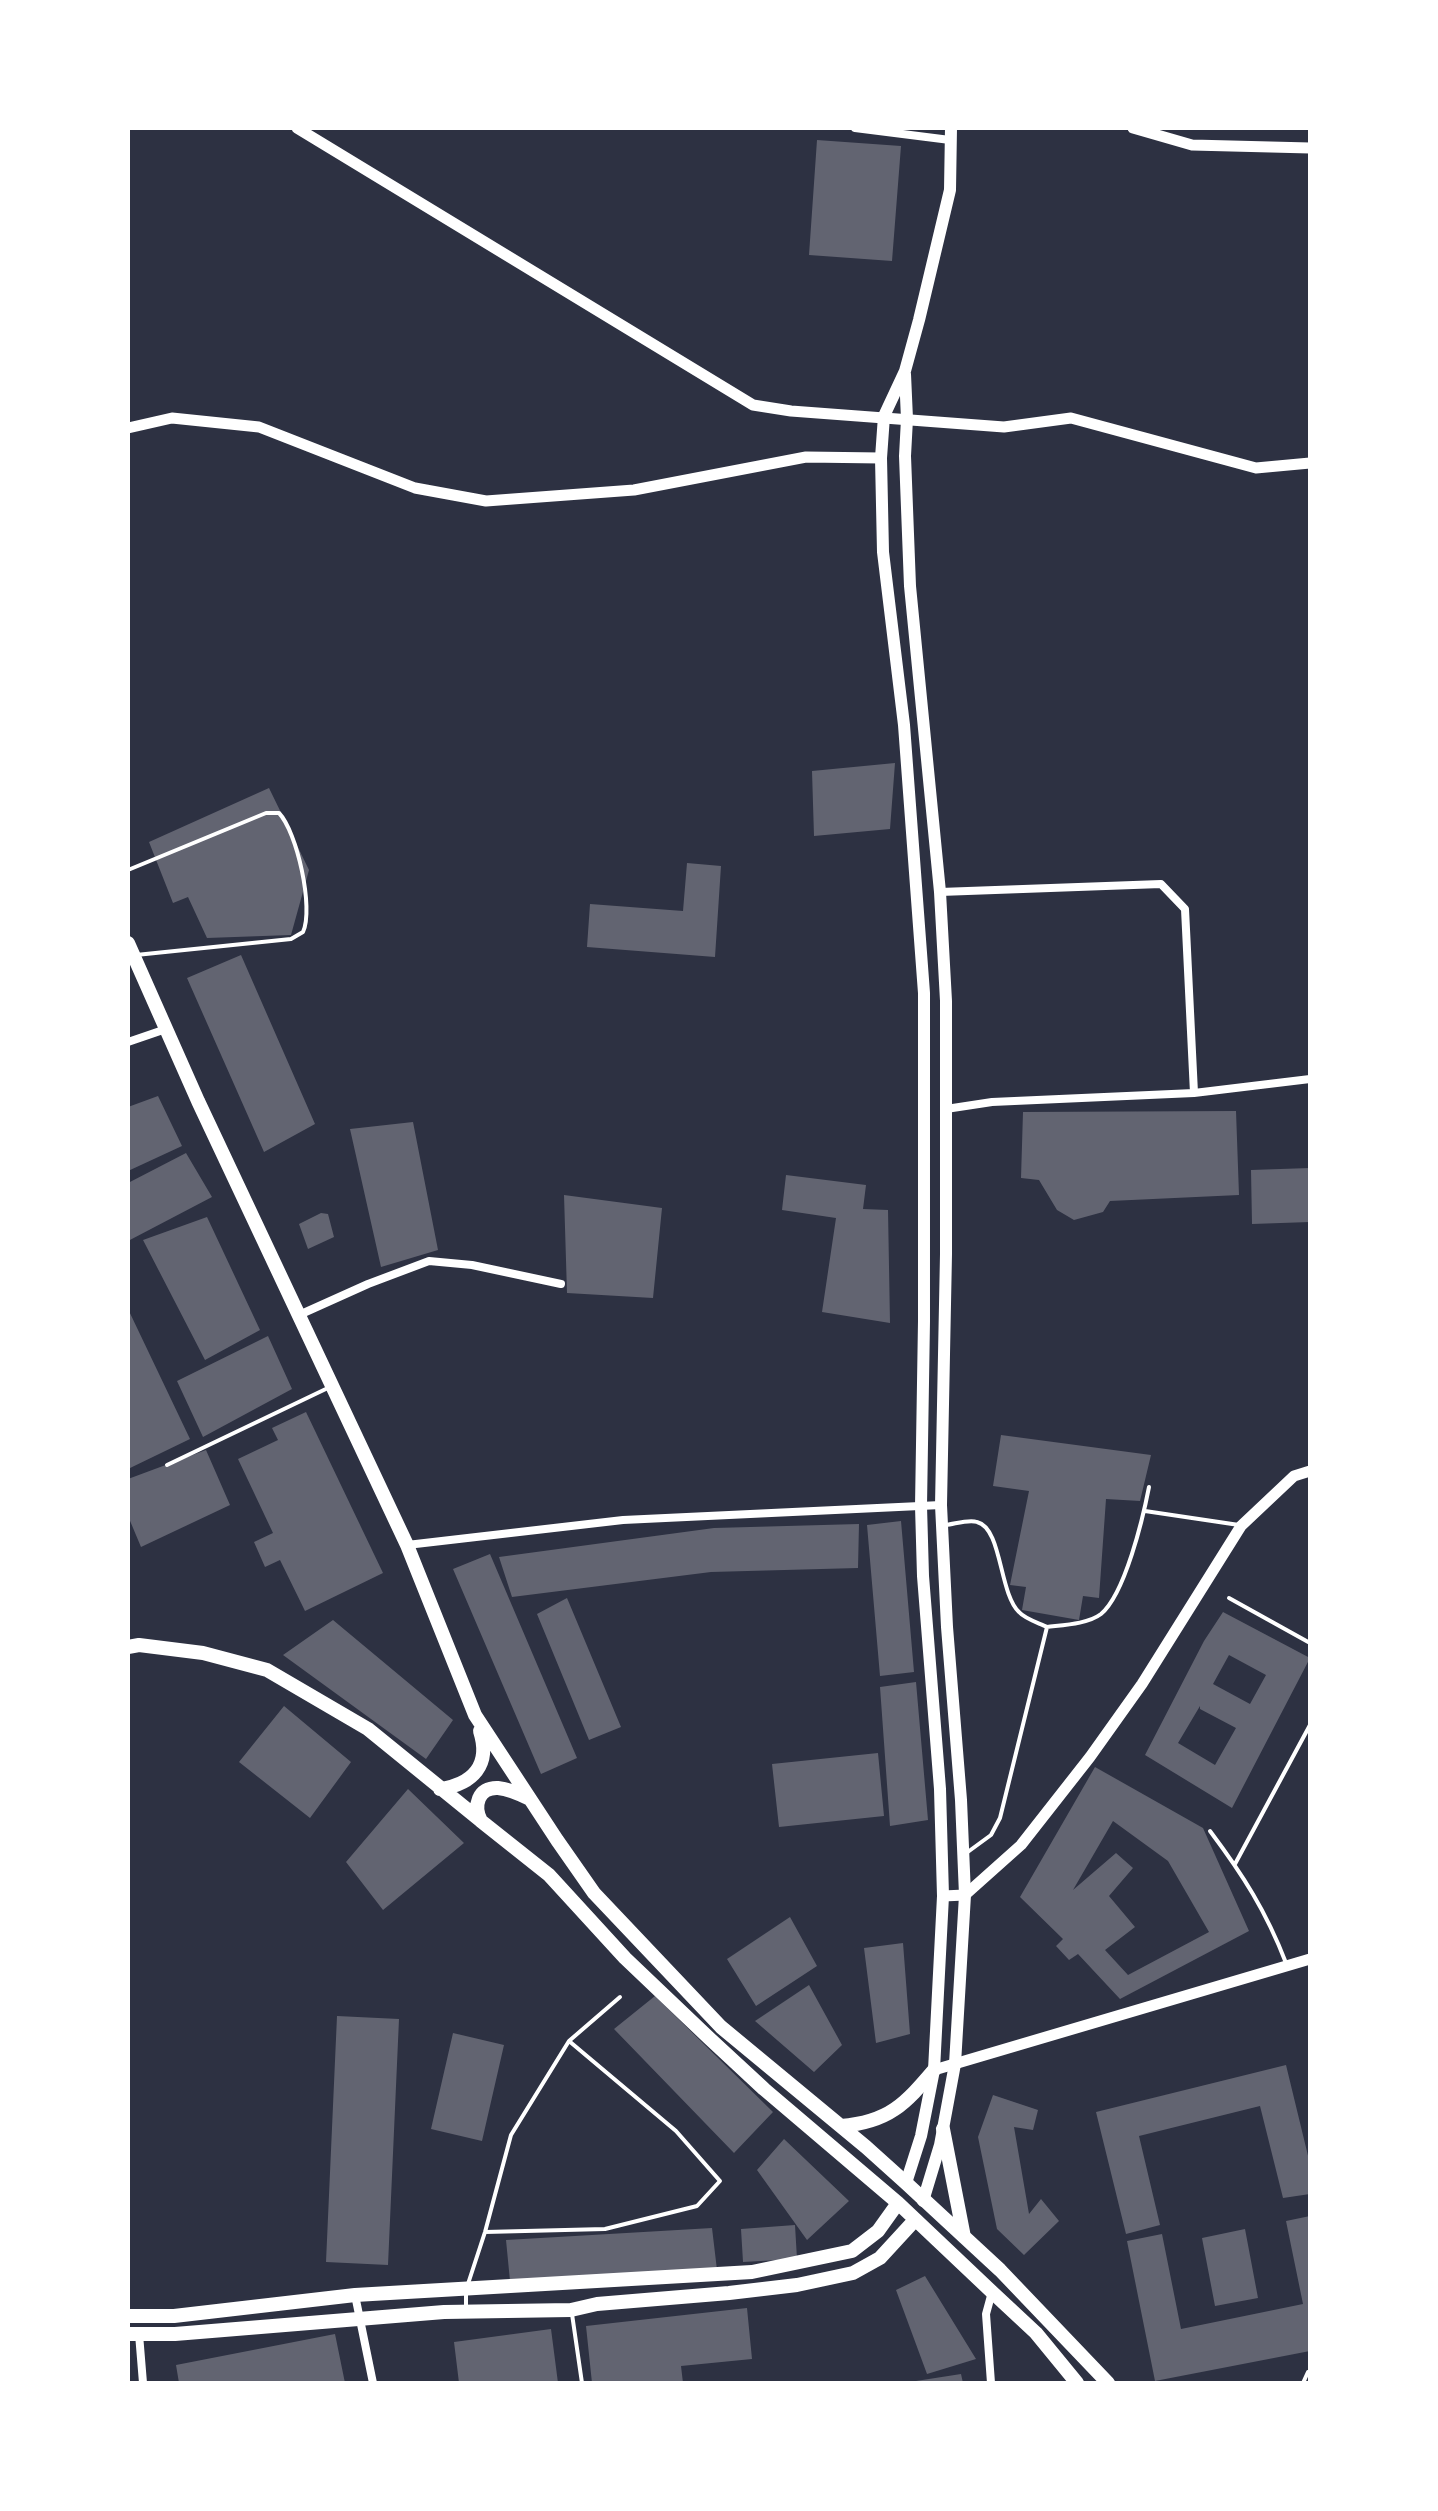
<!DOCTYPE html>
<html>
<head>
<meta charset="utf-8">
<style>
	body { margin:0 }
	#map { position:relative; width:1438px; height:2511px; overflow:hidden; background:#2d3142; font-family:Lora,serif }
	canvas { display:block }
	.frame { position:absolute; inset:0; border:130px solid #fff; pointer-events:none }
</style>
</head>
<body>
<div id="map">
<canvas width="1438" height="2511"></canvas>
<div class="frame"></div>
</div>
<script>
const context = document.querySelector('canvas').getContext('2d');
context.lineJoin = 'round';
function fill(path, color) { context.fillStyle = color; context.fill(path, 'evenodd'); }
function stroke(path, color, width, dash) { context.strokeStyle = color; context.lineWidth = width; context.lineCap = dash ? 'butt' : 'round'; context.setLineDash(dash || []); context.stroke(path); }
fill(new Path2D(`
	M817 140 901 146 892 261 809 255Z
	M895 763 890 829 814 836 812 771Z
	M269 788 309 870 291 935 207 938 188 897 173 903 149 842Z
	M687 863 721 866 715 957 587 947 590 904 683 911Z
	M241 955 315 1124 264 1152 187 978Z
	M158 1096 182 1146 128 1171V1107Z
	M1236 1111 1239 1195 1110 1201 1103 1212 1074 1220 1057 1210 1039 1180 1021 1178 1023 1112Z
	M413 1122 438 1250 381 1267 350 1129Z
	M186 1153 212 1197 128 1241V1183Z
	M1310 1168V1222L1252 1224 1251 1170Z
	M786 1175 866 1185 863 1209 888 1210 890 1323 822 1312 836 1218 782 1210Z
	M564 1195 662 1208 653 1298 567 1293Z
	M321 1213 328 1214 334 1237 308 1249 299 1224Z
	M207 1217 260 1330 205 1360 143 1240Z
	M128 1309 190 1439 128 1469Z
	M268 1336 292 1389 203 1437 177 1381Z
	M306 1412 383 1573 305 1611 280 1560 265 1567 254 1542 273 1533 238 1459 278 1440 272 1428Z
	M1001 1435 1151 1455 1140 1501 1106 1499 1099 1598 1083 1596 1079 1620 1022 1610 1026 1587 1010 1585 1029 1491 993 1486Z
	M206 1450 230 1505 141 1547 128 1516V1479Z
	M901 1521 914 1672 880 1676 867 1525Z
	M859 1524 858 1568 711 1572 512 1597 499 1557 714 1528Z
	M490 1554 577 1758 541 1774 453 1569Z
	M567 1598 621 1727 589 1740 537 1614Z
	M1223 1612 1310 1658 1232 1808 1145 1755 1204 1641ZM1229 1655 1266 1675 1250 1704 1213 1684ZM1200 1706V1709L1236 1728 1215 1765 1178 1743Z
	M333 1620 453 1720 426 1759 283 1655Z
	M916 1682 928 1820 890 1826 880 1687Z
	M284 1706 351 1762 310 1818 239 1762Z
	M878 1753 884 1816 779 1827 772 1764Z
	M1095 1767 1203 1828 1249 1931 1120 1999 1078 1954 1069 1960 1056 1946 1063 1939 1020 1897ZM1113 1821 1168 1861 1209 1932 1128 1975 1105 1950 1135 1927 1109 1896 1133 1868 1116 1853 1073 1890Z
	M408 1789 464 1843 383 1910 346 1862Z
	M790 1917 817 1966 756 2006 727 1959Z
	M903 1943 910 2034 876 2043 864 1948Z
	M809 1985 842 2045 814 2072 755 2021Z
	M655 1996 773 2112 734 2153 614 2029Z
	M337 2016 399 2019 388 2265 326 2262Z
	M453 2033 504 2045 482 2141 431 2129Z
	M1286 2065 1310 2164V2194L1283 2198 1260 2106 1139 2136 1160 2225 1126 2234 1096 2112Z
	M993 2095 1038 2110 1033 2130 1014 2127 1029 2214 1041 2199 1059 2221 1024 2255 997 2229 978 2137Z
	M784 2139 849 2201 807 2240 757 2170Z
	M1310 2216V2351L1155 2381 1127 2241 1162 2234 1181 2329 1303 2304 1286 2221Z
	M795 2225 797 2259 743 2262 741 2229Z
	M712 2228 717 2270 510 2281 506 2240Z
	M1245 2229 1258 2298 1215 2306 1202 2238Z
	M925 2276 976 2359 927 2374 896 2290Z
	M747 2308 752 2359 681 2366 683 2383H592L586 2326Z
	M551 2329 558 2383H459L454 2342Z
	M335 2334 345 2383H179L176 2365Z
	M961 2374 963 2383H917L916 2381Z`), '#626471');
stroke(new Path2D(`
	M128 870 266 813H279C297 832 314 908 303 932L291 939 136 955
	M167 1465 330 1387
	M1145 1511 1239 1525
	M946 1525C955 1524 969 1519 977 1522 1002 1528 999 1593 1019 1612 1025 1619 1039 1623 1047 1627L1000 1818 991 1835 965 1854
	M1229 1598 1310 1643
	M1047 1627C1063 1625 1088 1624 1101 1614 1125 1594 1143 1518 1149 1487
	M1210 1831C1243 1875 1266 1911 1286 1963
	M1235 1864 1310 1725
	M569 2041 620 1997
	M466 2310V2290L485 2232 511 2135 569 2041 676 2131 720 2181 697 2206 605 2229 485 2232
	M572 2314 582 2383
	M1303 2383 1308 2372`), '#fff', 4);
stroke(new Path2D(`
	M855 128 950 140
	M940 892 1161 884 1185 909 1194 1093
	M128 1042 166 1029
	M946 1109 992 1102 1194 1093 1310 1079
	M299 1315 368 1284 429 1261 472 1265 561 1284
	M407 1545 623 1520 941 1505
	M355 2295 373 2383
	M139 2334 143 2383
	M991 2383 986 2314 992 2292`), '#fff', 8);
stroke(new Path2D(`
	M297 128 753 405 791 411 1004 427 1071 418 1256 468 1310 463
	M1133 128 1192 145 1310 148
	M128 428 172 418 259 427 415 488 486 501 634 490 806 457 881 458
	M943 1896 965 1895 1021 1845 1090 1757 1142 1684 1241 1526 1294 1476 1310 1471
	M934 2070 1310 1959`), '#fff', 11);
stroke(new Path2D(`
	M905 374 907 419 905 456 910 586 940 892 946 1001V1254L941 1505 947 1627 961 1800 965 1895 955 2064 940 2145 923 2201
	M906 2183 921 2136 934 2070 943 1896 940 1789 923 1576 921 1506 924 1321V993L904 725 883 552 881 458 884 416 905 371 919 320 950 190 951 128`), '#fff', 12);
stroke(new Path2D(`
	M128 943 198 1101 407 1545 475 1715 557 1840 594 1893 721 2027 866 2147 906 2183 1000 2270 1108 2383
	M128 1647 139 1645 203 1653 267 1670 368 1729 480 1820
	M440 1789C473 1784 491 1765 480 1731
	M530 1799C520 1794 509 1789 498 1788 478 1787 473 1806 481 1821L549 1875 625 1958 709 2038 764 2089 898 2203 992 2292 1036 2333 1077 2383
	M841 2126C889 2122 905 2104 934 2070
	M943 2129 964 2237
	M128 2316H174L355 2295 752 2272 852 2251 878 2231 898 2203
	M128 2334H175L444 2312 571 2310 597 2304 729 2293 797 2285 853 2273 880 2258 914 2221`), '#fff', 14);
</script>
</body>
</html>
